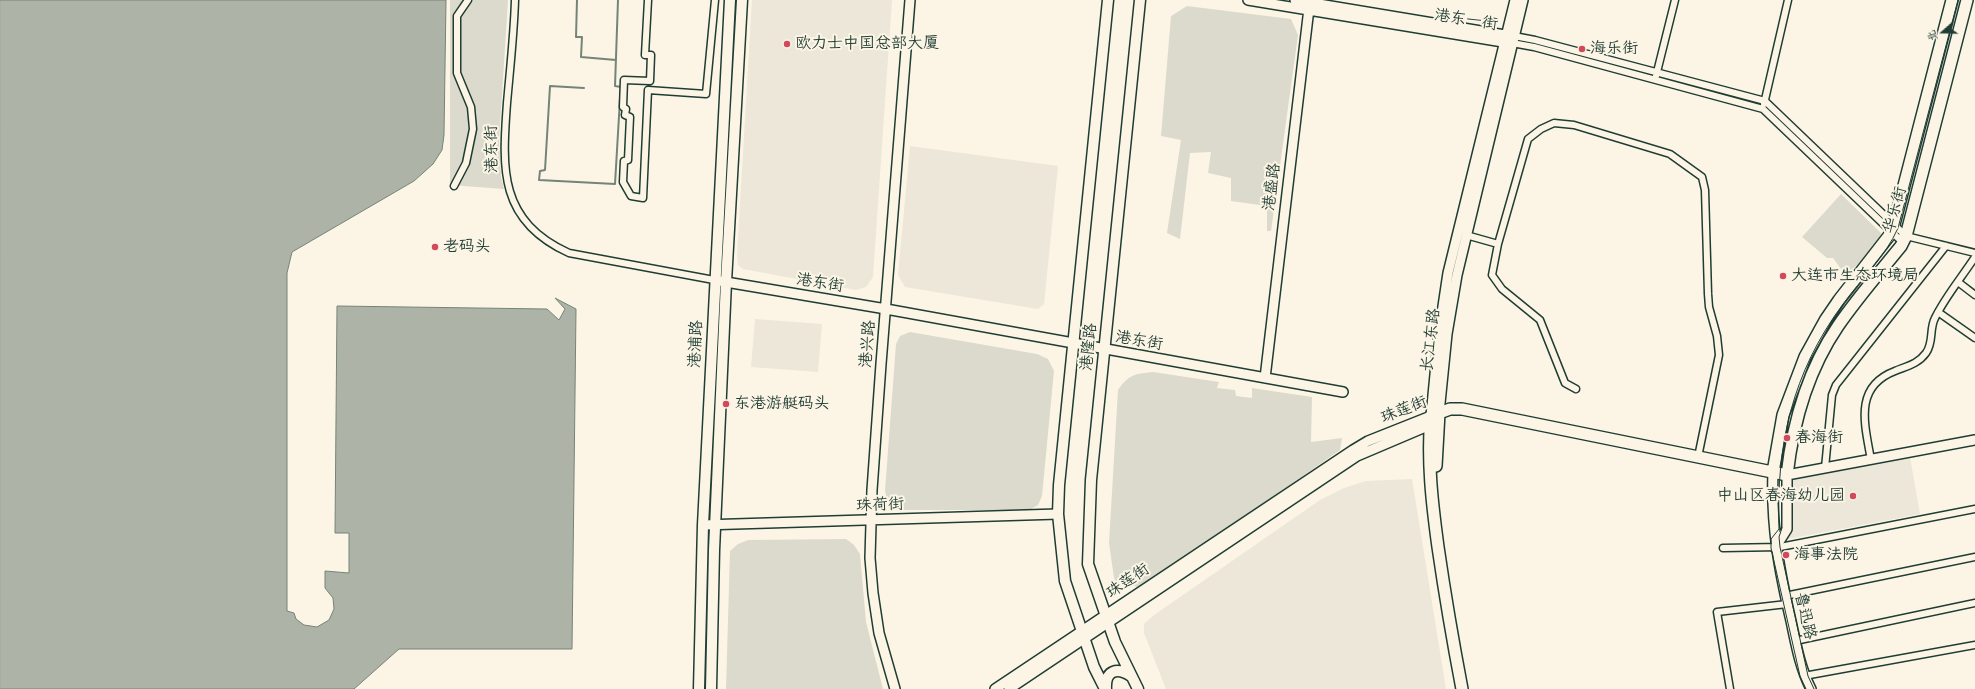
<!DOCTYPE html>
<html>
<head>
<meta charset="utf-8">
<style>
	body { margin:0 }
	#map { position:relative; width:1975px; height:689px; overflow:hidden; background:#fcf5e5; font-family:Caveat,"LXGW WenKai TC",sans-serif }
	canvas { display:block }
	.north { position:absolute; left:1923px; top:12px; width:40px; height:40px; -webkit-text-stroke:3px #fcf5e5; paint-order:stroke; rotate:250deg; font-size:11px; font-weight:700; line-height:16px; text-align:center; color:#1f3d34 }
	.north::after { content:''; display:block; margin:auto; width:14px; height:18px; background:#1f3d34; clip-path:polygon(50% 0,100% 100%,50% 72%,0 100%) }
</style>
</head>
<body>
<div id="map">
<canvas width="1975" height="689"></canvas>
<div class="north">北</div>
</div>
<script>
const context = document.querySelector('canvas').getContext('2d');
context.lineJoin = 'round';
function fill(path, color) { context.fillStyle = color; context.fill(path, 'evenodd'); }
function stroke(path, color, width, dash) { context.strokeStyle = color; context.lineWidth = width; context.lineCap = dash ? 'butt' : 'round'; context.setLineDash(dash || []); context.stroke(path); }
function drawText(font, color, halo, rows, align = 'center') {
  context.font = font + ' Caveat,"LXGW WenKai TC",sans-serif'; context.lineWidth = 4; context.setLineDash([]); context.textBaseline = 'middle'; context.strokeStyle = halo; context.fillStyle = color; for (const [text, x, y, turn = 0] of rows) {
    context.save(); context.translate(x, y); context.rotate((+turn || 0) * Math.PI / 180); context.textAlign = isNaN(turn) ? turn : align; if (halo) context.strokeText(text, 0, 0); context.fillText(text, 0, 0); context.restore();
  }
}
fill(new Path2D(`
	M752 0H892L873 277 866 287 856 290 743 269 738 265 737 255Z
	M910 146 1058 166 1044 304 1038 309 905 287 898 275Z
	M755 319 822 324 818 372 751 367Z
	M1910 457 1920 514 1788 539 1789 479Z
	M1412 479 1446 689H1166L1144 633V624L1154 615 1320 500 1344 488 1366 481Z`), '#ece7d8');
fill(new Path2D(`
	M450 0H508L499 141 501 177 504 189 450 185Z
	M1187 6 1291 19 1298 35 1271 231H1267V206L1231 201V178L1208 173 1211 152 1190 153 1180 239 1167 233 1181 140 1161 136 1171 16Z
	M1841 194 1881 233C1879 248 1862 262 1849 271L1841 269 1833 258H1827L1802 237Z
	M910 332 1037 354 1048 359 1054 371 1042 496 1038 505 1029 510H895L888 503 885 491 896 344 900 336Z
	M1153 372 1219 382 1217 388 1235 390 1236 396 1252 398V388L1312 397 1311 442 1342 438 1340 450 1141 589 1135 586H1118L1114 578 1109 543 1118 390C1129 374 1135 374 1153 372Z
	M846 539 854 545 860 554 866 622 883 689H726L730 551 738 544 748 540Z`), '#dcdacc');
const water = new Path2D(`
	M0 0H446L444 135 442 150 433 164 414 181 292 252 287 273V611L294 613 296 619 304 625 317 627 329 620 334 609 333 598 325 588V571L349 573V533H335L337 306 547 309 559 320 565 309 555 298 576 309 572 649H399L354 689H0Z`);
fill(water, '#aeb3a7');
stroke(water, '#758479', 1);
stroke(new Path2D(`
	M577 0 576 37H582L581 57 616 60
	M618 0 615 86 621 87
	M584 88 550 86 545 170 540 171 539 180 615 184 620 99`), '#758479', 2);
const street = new Path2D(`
	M515 0C514 34 510 69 507 103 502 170 499 221 569 253L714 280
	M648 0 645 55H651L650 81 624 80 623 107 626 109 625 115 630 117 628 160 624 161 623 182 631 196 643 198 648 90 706 94 715 0
	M1514 36 1535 40 1765 101 1906 236
	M1512 43 1534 47 1763 109 1898 238 1906 236 1975 253
	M1656 76 1675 0
	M1764 104 1788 0
	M454 186 466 163 473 129 471 107 457 73V16L468 0
	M1466 235 1498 244
	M1958 282 1975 295
	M1938 312 1975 338
	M1576 389 1565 383 1540 320 1502 289 1492 275 1498 244 1528 139 1541 129 1554 123 1574 125 1670 154 1702 177 1705 190 1708 294 1709 307 1717 336 1719 355 1698 457
	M1871 460C1865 425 1853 387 1895 371 1907 366 1918 364 1926 353 1934 342 1929 329 1935 318 1945 297 1962 277 1975 257
	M1825 468 1832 395 1836 385 1946 246
	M1723 548 1780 547 1975 509
	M1785 596 1975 557
	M1795 641 1975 603
	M1804 676 1975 645
	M1730 689 1717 612 1787 604`);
const secondary = new Path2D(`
	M1248 0 1509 43
	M1295 0 1511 36
	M720 281 886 309 1343 392
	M1265 378 1310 0
	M1773 472C1771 527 1779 569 1791 621 1796 644 1800 668 1811 689
	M703 525 1058 514
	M1775 548 1787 529V475L1975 440
	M895 689 879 633 873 593 870 558 872 490 881 364 910 0
	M995 689 1353 450 1368 441 1431 416 1439 333 1448 273 1515 0
	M1009 689 1357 456 1430 425 1439 413 1447 334 1457 275 1523 0`);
const primary = new Path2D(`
	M699 689 703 525 730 0
	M711 689 714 550 726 282 742 0
	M1105 689 1094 667 1065 581 1058 514 1059 485 1108 0
	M1106 689C1105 670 1117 667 1131 676
	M1138 689 1115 642 1088 564 1091 480 1140 0`);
const highway = new Path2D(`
	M1436 466 1439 413
	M1773 472 1783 415 1805 357 1826 319 1839 300 1892 232 1952 0
	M1462 689C1453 642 1445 595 1438 547 1432 503 1427 460 1431 416L1450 409H1462L1787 475C1793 422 1808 370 1838 326 1857 298 1880 272 1901 246L1906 236 1967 0`);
stroke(street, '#1f3d34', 9);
stroke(secondary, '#1f3d34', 12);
stroke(primary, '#1f3d34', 13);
stroke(highway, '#1f3d34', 14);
stroke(street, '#fcf5e5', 6);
stroke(secondary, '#fcf5e5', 9);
stroke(primary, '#fcf5e5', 10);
stroke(highway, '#fcf5e5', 11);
stroke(new Path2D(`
	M1782 528 1779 537 1780 547 1808 676 1814 689
	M1806 689 1800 676 1771 548V539L1779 529C1776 445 1792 373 1843 304 1861 279 1886 256 1898 228L1958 0`), '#1f3d34', 1);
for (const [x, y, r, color] of [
	[787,44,4,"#d1495b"],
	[1582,49,4,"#d1495b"],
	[435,247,4,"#d1495b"],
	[1783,276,4,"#d1495b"],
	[726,404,4,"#d1495b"],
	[1787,438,4,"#d1495b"],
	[1853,496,4,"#d1495b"],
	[1786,555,4,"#d1495b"]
]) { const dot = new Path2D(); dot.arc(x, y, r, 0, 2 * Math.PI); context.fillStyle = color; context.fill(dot); stroke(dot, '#fcf5e5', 1.5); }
drawText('16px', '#1f3d34', '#fcf5e5', [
	["港东一街",1466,20,9],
	["港东街",492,149,-91],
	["港盛路",1272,187,-83],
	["华乐街",1895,210,-74],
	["港东街",820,283,9],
	["长江东路",1431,340,-83],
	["港东街",1139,341,10],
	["港浦路",696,344,-87],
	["港兴路",868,344,-85],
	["港隆路",1089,347,-84],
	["珠莲街",1404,410,-21],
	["珠荷街",880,505,-2],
	["珠莲街",1128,581,-34],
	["鲁迅路",1805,616,77]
]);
drawText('16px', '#1f3d34', '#fcf5e5', [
	["欧力士中国总部大厦",795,44],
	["海乐街",1590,49],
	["老码头",443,247],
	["大连市生态环境局",1791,276],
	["东港游艇码头",734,404],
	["春海街",1795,438],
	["中山区春海幼儿园",1845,496,"right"],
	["海事法院",1794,555]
], 'left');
</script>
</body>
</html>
